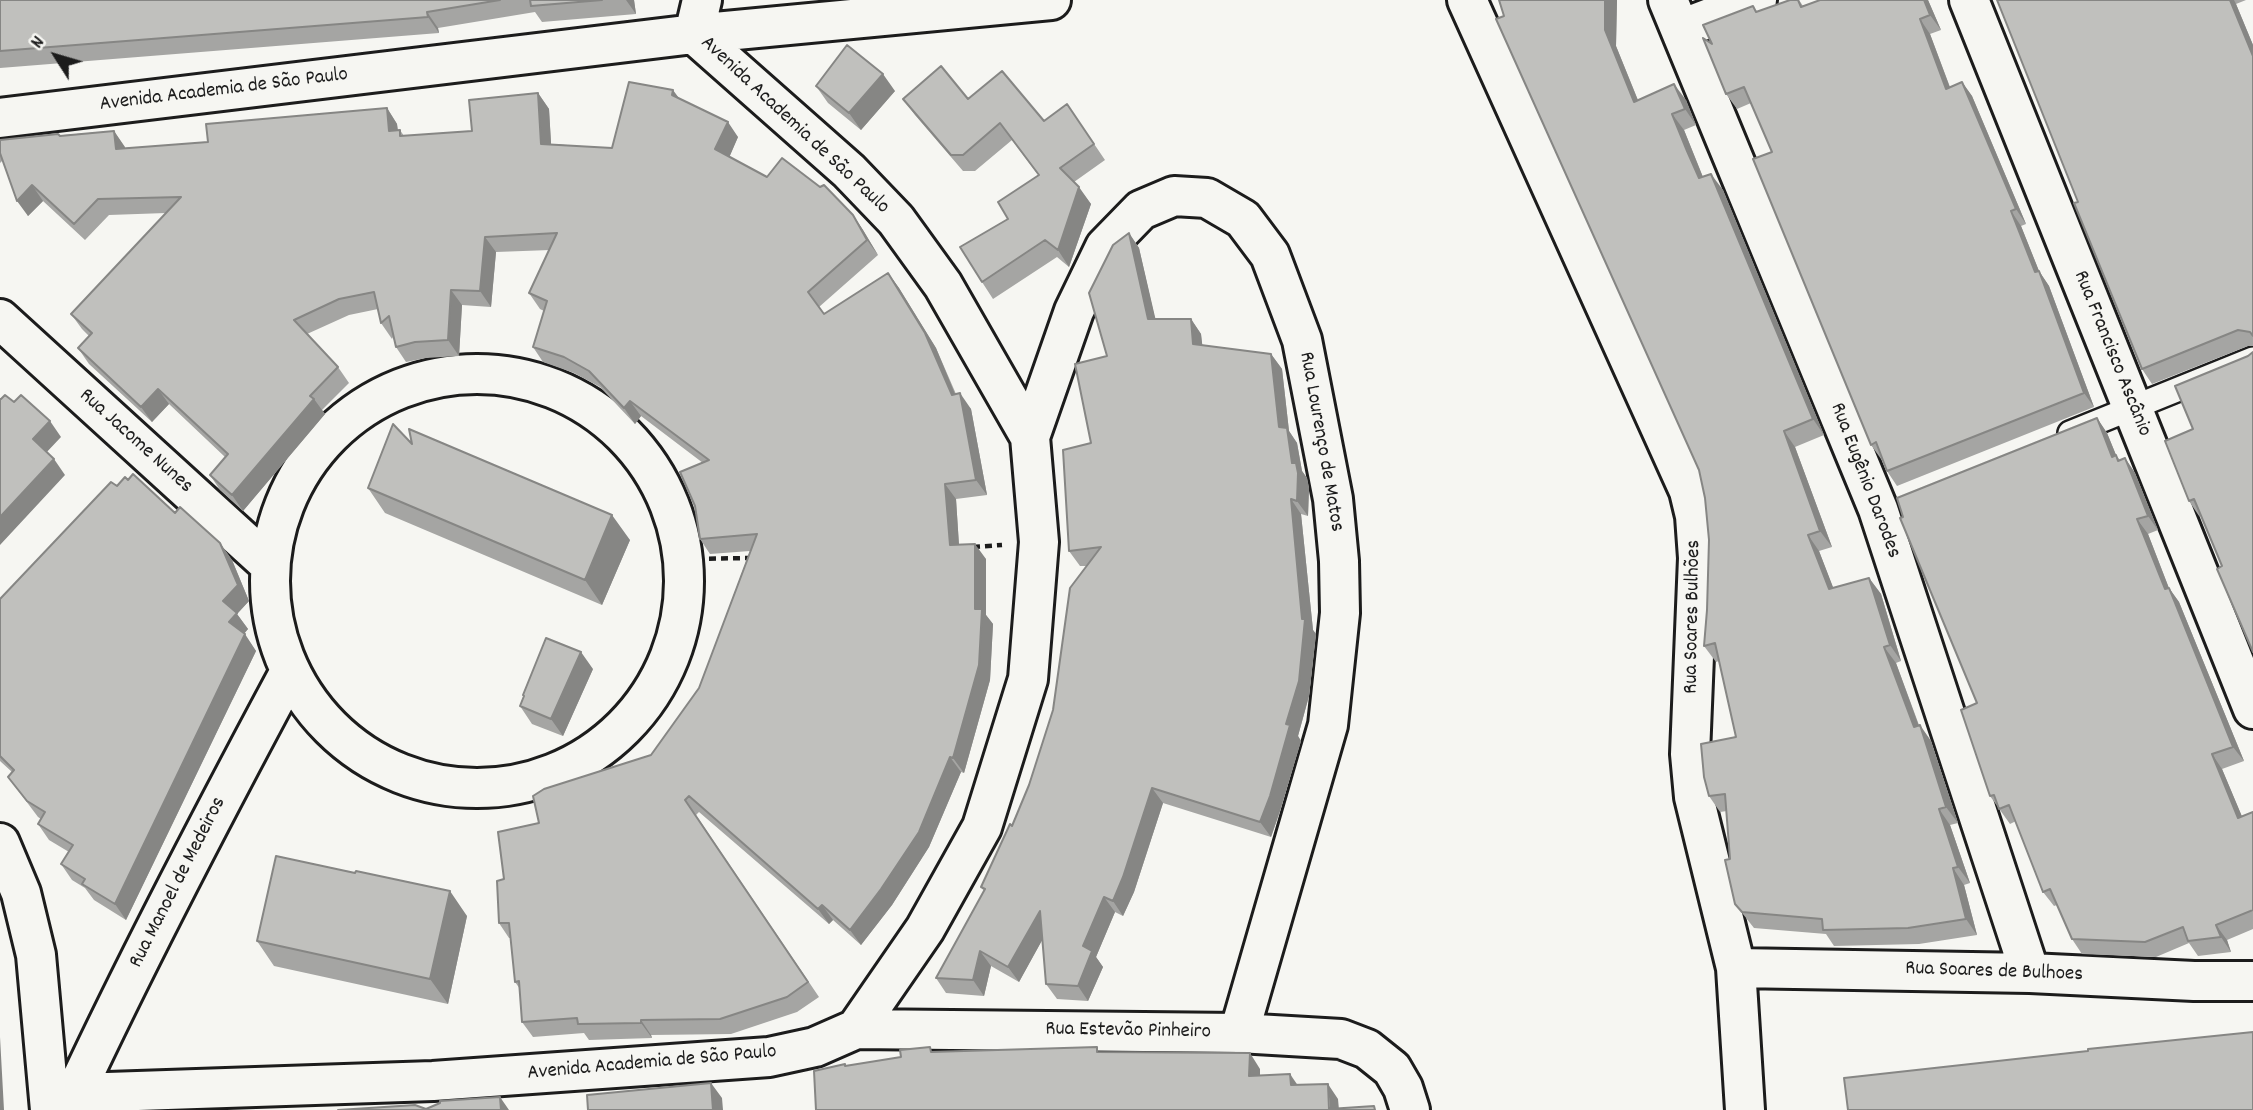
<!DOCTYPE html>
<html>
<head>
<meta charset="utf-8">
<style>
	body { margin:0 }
	#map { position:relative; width:2253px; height:1110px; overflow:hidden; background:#f6f6f2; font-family:Dekko,sans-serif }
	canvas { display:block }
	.north { position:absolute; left:21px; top:21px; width:70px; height:70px; -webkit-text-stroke:5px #f6f6f2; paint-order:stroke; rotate:307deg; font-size:19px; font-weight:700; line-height:28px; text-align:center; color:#1c1c1c }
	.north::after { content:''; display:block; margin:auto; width:24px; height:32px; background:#1c1c1c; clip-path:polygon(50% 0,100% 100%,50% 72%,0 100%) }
</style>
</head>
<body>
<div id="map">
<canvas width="2253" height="1110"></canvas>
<div class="north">N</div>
</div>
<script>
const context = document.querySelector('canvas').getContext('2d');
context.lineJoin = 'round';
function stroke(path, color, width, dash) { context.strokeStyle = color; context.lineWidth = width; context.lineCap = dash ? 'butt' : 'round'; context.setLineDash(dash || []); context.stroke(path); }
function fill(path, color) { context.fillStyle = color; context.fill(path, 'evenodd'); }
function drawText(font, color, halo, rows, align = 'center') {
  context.font = font + ' Dekko,sans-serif'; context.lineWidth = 5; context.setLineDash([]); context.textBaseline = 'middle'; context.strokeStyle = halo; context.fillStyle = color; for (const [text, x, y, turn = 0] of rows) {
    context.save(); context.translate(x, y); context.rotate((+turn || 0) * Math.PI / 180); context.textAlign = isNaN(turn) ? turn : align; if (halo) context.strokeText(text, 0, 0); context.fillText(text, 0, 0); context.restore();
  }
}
const lane = new Path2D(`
	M2070 433 2253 359`);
const street = new Path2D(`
	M1467 0 1689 491 1695 516 1698 558 1690 754 1694 797 1736 968 1745 1110
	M1668 0 1878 509 2030 973
	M1969 0 2253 709
	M1681 29 1757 0
	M694 34 702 0
	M0 118 694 34 1051 0
	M0 319 270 565
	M270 581a207 207 0 1 1 414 0a207 207 0 1 1-414 0Z
	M1030 437 1074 311 1105 247 1141 210 1174 196 1207 198 1243 219 1270 255 1302 340 1333 499 1339 561 1340 613 1328 725 1239 1033
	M0 843 21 893 36 955 50 1110
	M1736 968 2030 973 2194 981H2253
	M856 1029 1239 1033 1341 1039 1367 1049 1392 1069 1403 1088 1410 1110
	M75 1093C141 952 214 813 288 675
	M49 1094 433 1081 769 1057 815 1047 856 1029 925 929 982 827 1028 679 1039 542 1030 437 943 285 896 220 849 171 694 34`);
stroke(lane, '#1c1c1c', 28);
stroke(street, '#1c1c1c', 44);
stroke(new Path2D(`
	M973 547 1002 545
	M685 559 751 558`), '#1c1c1c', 4.5, [7, 5]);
stroke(lane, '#f6f6f2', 23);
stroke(street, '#f6f6f2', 38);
fill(new Path2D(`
	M0 0H634L636 14 542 22 535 12 438 28 439 33 0 68Z
	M1499 0H1617L1616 46 1638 100H1686L1696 125 1684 130 1699 167 1703 177 1723 190 1824 435 1795 447 1832 547 1819 551 1833 588 1869 578 1881 594 1901 661 1896 663 1919 725 1931 741 1958 823 1950 825 1970 883 1964 885 1977 935 1919 944 1834 946 1826 934 1754 928 1735 904 1730 859 1727 811 1720 812 1709 796 1736 737 1719 661 1716 662 1704 646 1707 610 1709 540 1705 498 1699 470 1504 16Z
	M1790 0H1799L1803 6 1820 0H1928L1941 30 1930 34 1950 87 1962 82 1972 96 2026 224 2021 226 2039 271 2049 286 2094 407 1897 486 1887 471 1882 459H1881L1871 445 1772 152 1751 103 1737 109 1726 94 1712 44 1757 12Z
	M1997 0H2246L2236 4 2253 45V346H2248L2152 384 2142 369 2078 202Z
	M816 86 895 91 861 130 828 103Z
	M538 93 549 109 551 144 612 148 680 99 738 137 729 157 767 177 853 215 863 230 878 255 819 307 824 314 888 273 899 288 936 348 956 394 971 409 987 495 956 499 959 545 986 559V615L993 624 990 680 964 773 961 772 929 847 892 905 861 945 833 920 829 924 699 812 696 815 819 997 797 1012 731 1034 651 1035 652 1038 589 1040 584 1033 533 1037 522 1022 520 989 515 982 511 938H509L499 923 504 879 539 823 651 755 699 688 750 551 710 554 700 539 703 463 641 416 635 424 600 387 574 373 543 362 533 347 544 311 540 309 529 293 550 250 496 252 491 307 462 305 459 356 426 358 406 362 396 347 393 337 392 339 381 323 378 309 349 315 307 334 338 367 349 383 322 410 325 414 243 511 220 490 210 475 225 457 169 404 152 422 89 364 78 348 89 336 82 329 71 314 166 213 109 215 85 240 43 201 28 216 3 160 0 163V140L114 131 125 148 208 142 387 108 397 124 398 130H400L404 136 472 131Z
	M903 99H968L1044 121 1067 104 1105 160 1074 182 1091 204 1069 267 1057 257 993 299 982 282 1008 219 1039 176 1012 140 975 171H963L915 115Z
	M1129 233 1139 248 1155 319H1191L1201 334 1202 345 1271 354 1282 369 1289 431 1297 443 1302 471 1307 478 1309 488 1308 516 1301 514 1313 630 1316 634 1309 696 1298 736 1301 741 1280 811 1271 837 1163 803 1134 892 1123 916 1115 912 1096 957 1103 967 1088 1001 1057 999 1046 984 1042 940 1019 982 991 966 984 996 946 993 936 978 984 891 981 887 1012 826 1029 785 1053 710 1087 566H1080L1069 551 1091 443Z
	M2248 356 2222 566 2201 516H2199L2189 501 2193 429Z
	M2097 418 2107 433 2116 455 2120 460 2125 458 2135 473 2158 530 2148 534 2169 588 2179 602 2244 761 2222 769 2242 817 2253 812V929L2227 940 2231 952 2198 956 2189 943 2156 957 2082 954 2072 939 2057 905 2054 906 2043 892 2016 821 2010 824 1990 796Z
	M412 444 630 540 602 605 385 513 368 488Z
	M117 486 175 513 220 543 232 560 249 601 237 614 248 629 244 634 256 651 126 920 94 900 85 888 72 880 61 864 69 852 49 840 38 824 41 819 38 817 8 777 12 772 0 761V599Z
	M593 669 563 736 532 724 520 706 524 697Z
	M355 873 467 916 448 1004 274 966 257 941Z`), '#a5a5a3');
fill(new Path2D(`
	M626 0H634L636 14Z
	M1605 0H1617L1616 46 1645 118 1634 102 1605 30Z
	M1924 0H1928L1941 30 1930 15Z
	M2230 0H2234L2236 4 2253 45V56Z
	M427 12 438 28 439 33 428 17Z
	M1920 19 1930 34 1956 104 1946 89Z
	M883 74 895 91 861 130 849 113Z
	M1962 82 1972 96 2026 224 2016 209Z
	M1674 84 1686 100 1696 125 1685 109Z
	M673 90 684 105 672 95Z
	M538 93 549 109 552 159 541 144Z
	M387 108 397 124 399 146 389 131Z
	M1672 114 1684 130 1710 195 1699 178Z
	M728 122 738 137 726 165 715 149Z
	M114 131 125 147 127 164 116 149Z
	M1711 174 1723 190 1824 435 1813 419Z
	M32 185 43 201 28 216 17 201Z
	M1079 187 1091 204 1069 267 1058 250Z
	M2011 211 2021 226 2039 271 2049 286 2094 407 2084 393Z
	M853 215 863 230 878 255 867 240Z
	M1129 233 1139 248 1159 334 1148 319Z
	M485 237 496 252 491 307 480 291Z
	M888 273 899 288 936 348 962 411 952 395Z
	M451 290 462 305 459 356 448 340Z
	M1191 319 1201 334 1204 359 1193 344Z
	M1271 354 1282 369 1289 431 1297 443 1302 471 1307 478 1309 488 1308 516 1297 501 1292 463 1279 427Z
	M158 389 169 404 152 422 141 407Z
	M960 393 971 409 987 495 976 480Z
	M314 399 325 414 243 511 232 495Z
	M630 401 641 416 635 424 624 408Z
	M2097 418 2107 433 2123 472 2112 457Z
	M50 421 61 437 44 455 33 439Z
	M1784 431 1795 447 1832 547 1820 531Z
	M2125 458 2135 473 2158 530 2148 516Z
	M54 459 65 475 0 545V517Z
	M945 484 956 499 960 561 950 545Z
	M1291 499 1301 514 1313 630 1316 634 1309 696 1298 736 1301 741 1280 811 1271 837 1260 822 1286 724 1302 619Z
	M612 515 630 540 602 605 585 580Z
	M2137 519 2148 534 2175 604 2165 589Z
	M1808 535 1819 551 1840 605 1829 589Z
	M220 543 232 560 249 601 237 614 248 629 240 638 229 622 223 601Z
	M975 544 986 559V615L993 624 990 680 964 773 953 758 975 609Z
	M1869 578 1881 594 1901 661 1890 645Z
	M2169 588 2179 602 2244 761 2233 747Z
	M245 634 256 651 126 920 115 904Z
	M1884 647 1896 663 1925 743 1914 727Z
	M581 652 593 669 563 736 551 719Z
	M1920 725 1931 741 1958 823 1946 807Z
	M2212 754 2222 769 2249 833 2238 818Z
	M950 757 961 772 929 847 892 905 861 945 850 930Z
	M1152 788 1163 803 1134 892 1123 916 1113 901Z
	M1939 809 1950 825 1970 883 1958 867Z
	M1953 868 1964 885 1977 935 1966 919Z
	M450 891 467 916 448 1004 430 979Z
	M1104 897 1115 912 1096 957 1103 967 1088 1001 1078 986 1083 946Z
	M822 905 833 920 829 924 818 909Z
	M1040 911 1050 926 1019 982 1008 967Z
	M2216 925 2227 940 2231 952 2221 937Z
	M980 951 991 966 984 996 973 980Z
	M641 1020 651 1035 652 1038 641 1023Z
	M0 1037 4 1110H0Z
	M1250 1053 1260 1069V1091L1249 1076Z
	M1290 1074 1301 1090 1291 1085Z
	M711 1083 722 1098 723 1110H713Z
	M1328 1084 1338 1099 1339 1110H1330Z
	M500 1097 509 1110H501Z`), '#868684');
const building = new Path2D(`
	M0 0H500L427 12 428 17 0 51Z
	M530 0H602L531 6Z
	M1499 0H1605V30L1634 102 1674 84 1685 109 1672 114 1687 151 1699 178 1711 174 1813 419 1784 431 1820 531 1808 535 1829 589 1869 578 1890 645 1884 647 1914 727 1920 725 1946 807 1939 809 1958 867 1953 868 1966 919 1908 928 1823 930 1822 919 1742 912 1735 904 1725 860 1730 859 1725 794 1709 796 1704 777 1701 744 1736 737 1715 643 1704 646 1707 610 1709 540 1705 498 1699 470 1496 19 1504 16Z
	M1790 0H1798L1801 7 1820 0H1924L1930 15 1920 19 1946 89 1962 82 2016 209 2011 211 2035 272 2039 271 2084 393 1887 471 1876 442 1871 445 1753 159 1772 152 1744 87 1726 94 1703 38 1712 44 1703 25 1753 6 1756 12Z
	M1997 0H2230L2253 56V336L2250 332 2238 330 2142 369 2074 203 2078 202Z
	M847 45 883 74 849 113 816 86Z
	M941 66 968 99 1002 71 1044 121 1067 104 1094 144 1060 168 1079 187 1058 250 1045 240 982 282 960 247 1008 219 998 202 1039 175 1000 123 963 155H951L903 99Z
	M629 82 673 90 672 95 728 122 715 149 767 177 782 158 820 187 824 185 853 215 867 240 808 292 824 314 888 273 925 333 952 395 960 393 976 480 945 484 950 545 975 544V609H982L979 665 953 758 950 757 919 832 881 889 850 930 822 905 818 909 689 796 685 800 808 982 787 997 720 1019 641 1020V1023L578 1024 577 1018 522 1022 519 981 515 982 509 923H499L497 881 504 879 498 832 539 823 533 796 544 789 651 755 699 688 757 534 700 539 695 506 680 472 709 460 630 401 624 408 589 371 564 357 533 347 547 301 529 293 557 233 485 237 480 291 451 290 448 340 415 342 396 347 389 316 381 323 374 292 339 299 294 320 338 367 310 396 314 399 232 495 210 475 228 454 158 389 141 407 78 348 92 333 71 314 181 197 98 199 74 224 32 185 17 201 0 153V140L58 134 60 136 114 131 116 149 208 142 206 124 387 108 389 131 400 130V136L472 131 469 100 538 93 541 144 612 148Z
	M1129 233 1148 319H1191L1193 344 1271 354 1279 427 1287 428 1292 463H1296L1298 473 1297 501 1291 499 1302 619H1305L1299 681 1286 724 1290 725 1270 796 1260 822 1152 788 1123 877 1113 901 1104 897 1083 946 1092 951 1078 986 1046 984 1040 911 1008 967 980 951 973 980 936 978 985 889 981 887 1010 824 1012 826 1029 785 1053 710 1070 588 1101 547 1069 551 1063 450 1091 443 1075 364 1107 356 1089 293 1113 245Z
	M2253 352V652L2217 569 2222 566 2194 499 2189 501 2165 441 2193 429 2175 386 2248 356Z
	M5 395 14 402 21 395 50 421 33 439 54 459 0 517V399H1Z
	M2097 418 2112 457 2116 455 2118 461 2125 458 2148 516 2137 519 2165 589 2169 588 2233 747 2212 754 2238 818 2253 812V910L2216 925 2221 937 2188 941 2183 927 2145 942 2072 939 2050 889 2043 892 2009 805 1999 809 1994 795 1990 796 1961 710 1977 703 1900 518 1903 517 1897 498Z
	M393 424 412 444 409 429 612 515 585 580 368 488Z
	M133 474 175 513 180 507 220 543 238 585 223 601 237 613 229 622 245 634 115 904 82 884 85 879 61 864 73 845 38 824 45 812 27 801 8 777 14 770 0 756V599L111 482 117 486 125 477 128 480Z
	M546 638 581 652 551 719 520 706 524 696 523 695Z
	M276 856 355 873 356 871 450 891 430 979 257 941Z
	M2253 1032V1110H1848L1844 1078 2088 1051V1049Z
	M930 1047 931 1052 1097 1047V1052L1250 1053 1249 1076 1290 1074 1291 1085 1328 1084 1329 1109 1374 1106 1375 1110H816L814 1071 845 1064V1066L901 1057 900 1050Z
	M711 1083 713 1110H588L587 1095Z
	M500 1097 501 1110H338L415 1105 426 1109 440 1103V1101Z`);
fill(building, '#c0c0bd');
stroke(building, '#868684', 2);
drawText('21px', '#1c1c1c', '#f6f6f2', [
	["Avenida Academia de São Paulo",224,91,-7],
	["Avenida Academia de São Paulo",794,126,43],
	["Rua Francisco Ascânio",2111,354,68],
	["Rua Jacome Nunes",135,442,42],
	["Rua Lourenço de Matos",1320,442,80],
	["Rua Eugênio Darodes",1864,481,69],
	["Rua Soares Bulhões",1694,617,-89],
	["Rua Manoel de Medeiros",179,883,-63],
	["Rua Soares de Bulhoes",1994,973,2],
	["Rua Estevão Pinheiro",1128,1032,1],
	["Avenida Academia de São Paulo",652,1064,-5]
]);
</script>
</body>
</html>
